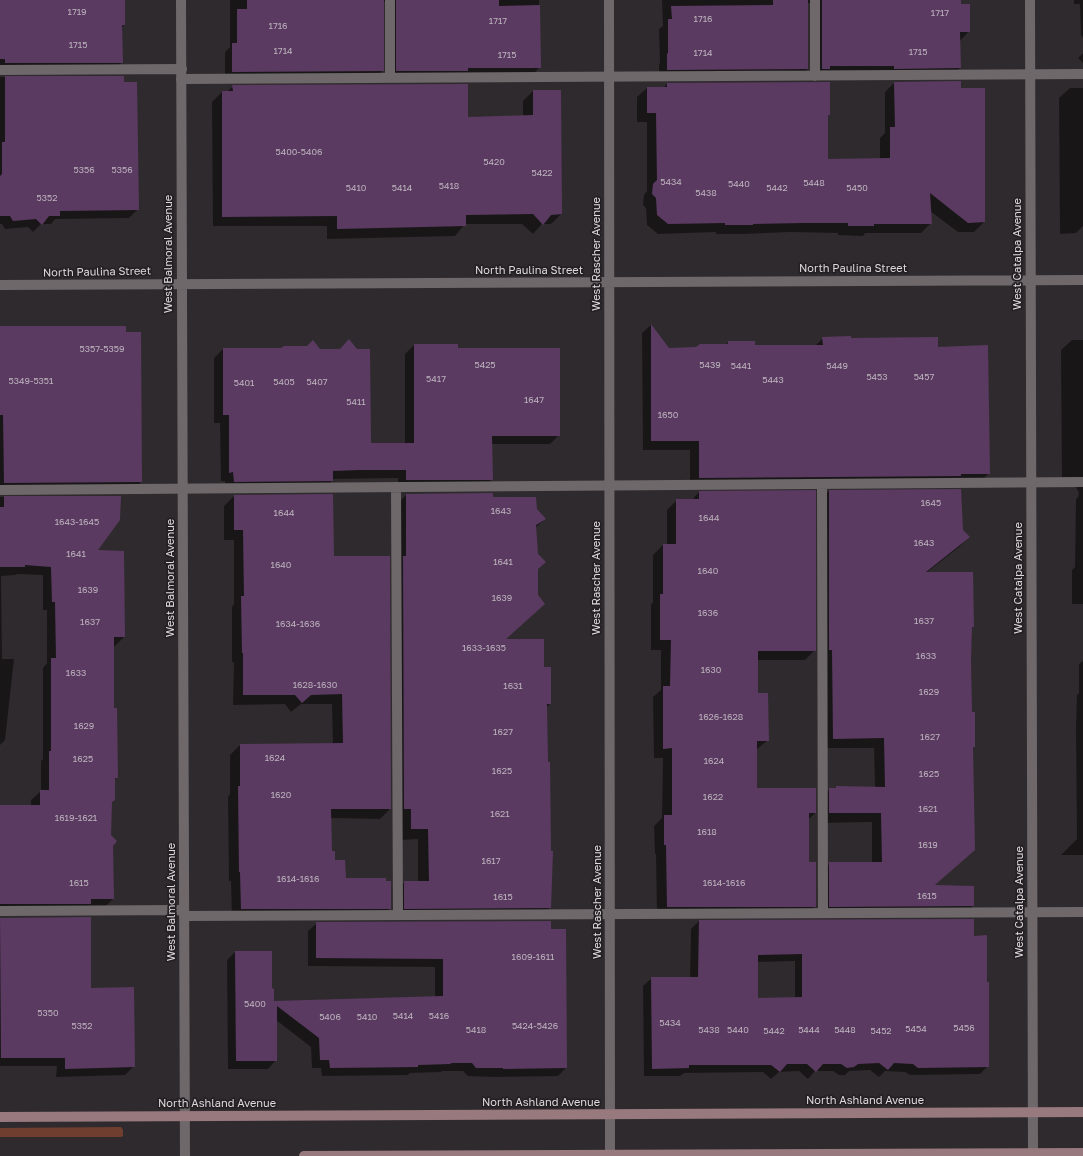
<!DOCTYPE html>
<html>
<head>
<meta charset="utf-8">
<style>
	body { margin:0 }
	canvas { display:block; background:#2f2a2d }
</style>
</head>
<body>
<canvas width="1083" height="1156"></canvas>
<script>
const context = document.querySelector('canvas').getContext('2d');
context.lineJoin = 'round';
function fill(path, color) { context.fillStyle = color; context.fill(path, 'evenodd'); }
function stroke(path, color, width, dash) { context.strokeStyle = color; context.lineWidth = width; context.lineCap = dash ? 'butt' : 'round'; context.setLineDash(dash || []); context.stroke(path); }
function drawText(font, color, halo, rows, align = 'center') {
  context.font = font + ' "Golos Text",sans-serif'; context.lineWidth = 3.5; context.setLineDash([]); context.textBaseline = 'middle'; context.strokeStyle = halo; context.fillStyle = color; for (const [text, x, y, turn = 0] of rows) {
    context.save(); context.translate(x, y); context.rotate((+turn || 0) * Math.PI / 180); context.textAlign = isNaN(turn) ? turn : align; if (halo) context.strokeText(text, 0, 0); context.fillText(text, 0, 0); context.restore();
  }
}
fill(new Path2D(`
	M121 1127 123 1130V1136L121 1137H0V1128Z`), '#703e2e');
fill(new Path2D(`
	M0 0H124V25L121 28 122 62 114 71H0Z
	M230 0H539L540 67 532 75 389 78 386 2 382 1V71L375 79H225V52L230 47Z
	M662 0H960L969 31 960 41V68L951 77H820L813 9 810 3H808V69L799 77 659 78V64L660 63 659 29 663 26Z
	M1074 0H1083V38L1081 35 1080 4H1074Z
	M1083 53V63L1078 58Z
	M0 77H123L138 209 129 218 55 219 51 224H41L33 232 28 227 5 229 2 224H0Z
	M894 83 960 89 984 222 974 232H958L930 211 931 223 921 233H865L863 236 838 235V233L790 232 742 234H716V232L658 234 647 225 646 208 643 205 644 195 647 191V122H637V97L647 88H663L667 84 827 116V160L880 159V138L885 133V92Z
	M233 86 467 118 523 116V101L533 91 561 214 551 224H542L533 234 522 224H465L455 236 327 239V226H213L212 102 222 92H227Z
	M1070 88H1083V226L1076 233 1060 234 1059 98Z
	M651 325 668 349 696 348 725 345 729 342 754 346H815L823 338 850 339 937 348 989 473 980 482 690 487V450H643L642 333Z
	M0 329 140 333 141 482 132 491 0 492Z
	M1072 340H1083V604H1072V570L1075 567 1076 499 1078 497 1079 493 1076 487V482H1062L1061 350Z
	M414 345 457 349 559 435 550 444H491L492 479 483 488 398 489V478L332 479V481L323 490H225V481H221L220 423H214V358L223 349 370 444H405V354Z
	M960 490 962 530 969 537 959 547 926 573 973 627 971 629V713L974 746 972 749 974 850 934 886 973 906 963 916H820V873L830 863H872V822L820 823V799L830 789H834L836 787H875L874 748H824L819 501 829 491Z
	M699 492 815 650 805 660H757V694L768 740 756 750V789L815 813 808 820V863L815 906 806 916 657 917 656 854H655L654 826 662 818 663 758H654L653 697 661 690V650H651V605L653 602V555L663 545H667V510L677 500H692Z
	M407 494 492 498 536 509 545 519 535 528 537 570 505 640 543 668 550 704 546 708 550 907 539 918 394 919V892L405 882H418V839L401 840 396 505Z
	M234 496 333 557 390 809 380 819 330 818 331 852 334 861 345 879 390 908 380 918 232 919 231 881H229L228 797 230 794V755L240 745 333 744 332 704H301L291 712 285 704 233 705 234 662H232V607L234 604V540H224V506Z
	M0 497H120L96 551 124 637 115 646H113L114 709 117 777 114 780 111 802 110 835 112 846 113 899 104 908 0 913V806H31V800L41 791V761L43 759V668L47 663V610H43V575L17 574 15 575 1 576 2 659H14L5 740 0 745Z
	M1083 661V855H1061L1077 839 1076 728 1077 695 1079 693V664Z
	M0 918H90V989L134 1066 125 1075 56 1077 57 1066H0Z
	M973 920V937L988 1066 980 1074 910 1075 905 1072 885 1071 879 1077 870 1070 849 1071 845 1075H839L833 1071H815L808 1079 799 1071 779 1072 771 1079 763 1072 684 1073 680 1076H644L643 986 652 978H690L691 929 699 921ZM795 961V998L757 999V962Z
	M550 922 566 1068 558 1076 495 1077 468 1076 463 1071H442L441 1072 410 1073 408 1075 322 1076 321 1068H312L311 1047 276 1020V1060L268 1069H228L227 960 235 952 271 989 273 1002 435 997V967L308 966V931L317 923Z`), '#0007');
fill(new Path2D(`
	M0 0H125V25H122L123 63H5V59H0Z
	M247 0H384V71L232 72V43H237V9H247Z
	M396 0H499V6L540 5 541 68H468V71H396Z
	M773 0H808V69L667 70V54L668 53V19H672L671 6 773 5Z
	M822 0H961V4H970V32H960L961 68 894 69V66H830V69H822Z
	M5 76H124V82H137L139 210 60 211V216H49L42 225 36 219 13 221 10 216H0V176L2 174V142H5Z
	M961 81V88H985V222L968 223 930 193 932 224H874V226H848V223H801L753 224V225H725V223L668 224 657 215 656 198 652 194 653 184 657 180 656 113H647V87H667V83L830 82V115H828V159L890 158V127H895L894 82Z
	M468 84V117L533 115V90H561L562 214 551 215 543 225 533 214 466 215V226L337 229V216L222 217V91H233L232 85Z
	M651 324 669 348 696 347 700 344H728V341H755V345H823L822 337 851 336V338L938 337V347L988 345 990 474H961V476L699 478V441H651Z
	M0 326H126V332H141L142 482 4 483 3 415H0Z
	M349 339 357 349H370L371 443H414V344H458V348H560V436H492L493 480H406V470H359L333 471V481L234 482 233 472 229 473V415H223V348H281L284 346H307L313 340 320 349H340Z
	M961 489 963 530 970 537 926 572H973L974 627H972L971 660 972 712H975V747H973L975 850 935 885 974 886V906L829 907V862H882L881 813H829V788H836V786L885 787 884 738 833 739 832 650H829V490Z
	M816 490V651H758V693H768L769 741H757V788H816V813H809V862H816V907H667L666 845H664V815H672V748L663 749V686H670L671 640H660V594H663V544H676V499H699V491Z
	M493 493V497H536L537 509 546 519 536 525 538 554 546 562 538 569V595L545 604 506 639H544V667H551V704H547L548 762H550L551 851H553L551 908 404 909V881H429L428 829H411V809H404L403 556H406V494Z
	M333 494 334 556H390L391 809H331L332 851H335V860H345L346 878H386V881H391V909H241L240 872H239L238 786H240V744L343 743 342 694 311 695 302 703 295 695H243V653H242L241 596H244L243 530H234V495Z
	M4 496H121L120 520 98 550 124 551 125 637H114V708H117L118 778H115V800L112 802 111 835 117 841 113 846 114 899H91V904H0V805H40V790H49V751H51V658H56L55 602H52L51 567 25 565V567H0V507H4Z
	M91 917V988L134 987 135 1067 65 1069V1058H1L0 918Z
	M974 919V936L987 935V982H989V1067L918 1068 913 1064 894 1063 888 1070 879 1063 858 1064 854 1067 847 1068 841 1064H823L816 1072 807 1064H787L780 1072 771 1065H689V1068L652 1069 651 977H698L699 920ZM802 954V997L758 998V955Z
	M551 921V929H566L567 1068 503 1069V1068H476L472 1063H452L450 1064 418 1065V1067L330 1068 329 1060H320L319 1038 277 1006V1061H236L235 951H272V988L274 989V1001L443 996V959L316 958V922Z`), '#5a3a61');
stroke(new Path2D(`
	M815 0V76
	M0 70 182 69
	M390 78V0
	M181 79 1083 74
	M822 484 823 913
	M396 487 398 915
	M0 490 1083 482
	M0 911 184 910
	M184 916 1083 912`), '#6e686b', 10);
stroke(new Path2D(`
	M181 0 185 1156
	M609 0 610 1155
	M1030 0 1033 1156
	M0 285 1083 280`), '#6e686b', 10);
stroke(new Path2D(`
	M0 1117 1083 1112
	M304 1156 1083 1153`), '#97797e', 10);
drawText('9px', '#bcb2bd', null, [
	["1719",77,12],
	["1717",940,13],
	["1716",703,19],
	["1717",498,21],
	["1716",278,26],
	["1715",78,45],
	["1714",283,51],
	["1715",918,52],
	["1714",703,53],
	["1715",507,55],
	["5400-5406",299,152],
	["5420",494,162],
	["5356",84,170],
	["5356",122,170],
	["5422",542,173],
	["5434",671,182],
	["5448",814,183],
	["5440",739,184],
	["5418",449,186],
	["5410",356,188],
	["5414",402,188],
	["5442",777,188],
	["5450",857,188],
	["5438",706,193],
	["5352",47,198],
	["5357-5359",102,349],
	["5425",485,365],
	["5439",710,365],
	["5441",741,366],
	["5449",837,366],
	["5453",877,377],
	["5457",924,377],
	["5417",436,379],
	["5443",773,380],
	["5349-5351",31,381],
	["5405",284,382],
	["5407",317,382],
	["5401",244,383],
	["1647",534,400],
	["5411",356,402],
	["1650",668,415],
	["1645",931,503],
	["1643",501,511],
	["1644",284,513],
	["1644",709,518],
	["1643-1645",77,522],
	["1643",924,543],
	["1641",76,554],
	["1641",503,562],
	["1640",281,565],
	["1640",708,571],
	["1639",88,590],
	["1639",502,598],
	["1636",708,613],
	["1637",924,621],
	["1637",90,622],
	["1634-1636",298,624],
	["1633-1635",484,648],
	["1633",926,656],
	["1630",711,670],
	["1633",76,673],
	["1628-1630",315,685],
	["1631",513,686],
	["1629",929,692],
	["1626-1628",721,717],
	["1629",84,726],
	["1627",503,732],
	["1627",930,737],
	["1624",275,758],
	["1625",83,759],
	["1624",714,761],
	["1625",502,771],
	["1625",929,774],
	["1620",281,795],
	["1622",713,797],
	["1621",928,809],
	["1621",500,814],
	["1619-1621",76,818],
	["1618",707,832],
	["1619",928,845],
	["1617",491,861],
	["1614-1616",298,879],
	["1615",79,883],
	["1614-1616",724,883],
	["1615",927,896],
	["1615",503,897],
	["1609-1611",533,957],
	["5400",255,1004],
	["5350",48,1013],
	["5414",403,1016],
	["5416",439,1016],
	["5406",330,1017],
	["5410",367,1017],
	["5434",670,1023],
	["5352",82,1026],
	["5424-5426",535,1026],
	["5456",964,1028],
	["5454",916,1029],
	["5418",476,1030],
	["5438",709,1030],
	["5440",738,1030],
	["5444",809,1030],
	["5448",845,1030],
	["5442",774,1031],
	["5452",881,1031]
]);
drawText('11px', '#dddadc', '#252023', [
	["West Balmoral Avenue",169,254,-90],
	["West Rascher Avenue",597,254,-90],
	["West Catalpa Avenue",1018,254,-90],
	["North Paulina Street",853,269],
	["North Paulina Street",529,271],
	["North Paulina Street",97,272,-1],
	["West Balmoral Avenue",171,578,-90],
	["West Rascher Avenue",597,578,-90],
	["West Catalpa Avenue",1019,578,-90],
	["West Balmoral Avenue",172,902,-90],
	["West Rascher Avenue",598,902,-90],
	["West Catalpa Avenue",1020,902,-90],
	["North Ashland Avenue",865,1101],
	["North Ashland Avenue",541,1103],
	["North Ashland Avenue",217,1104]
]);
</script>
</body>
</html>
